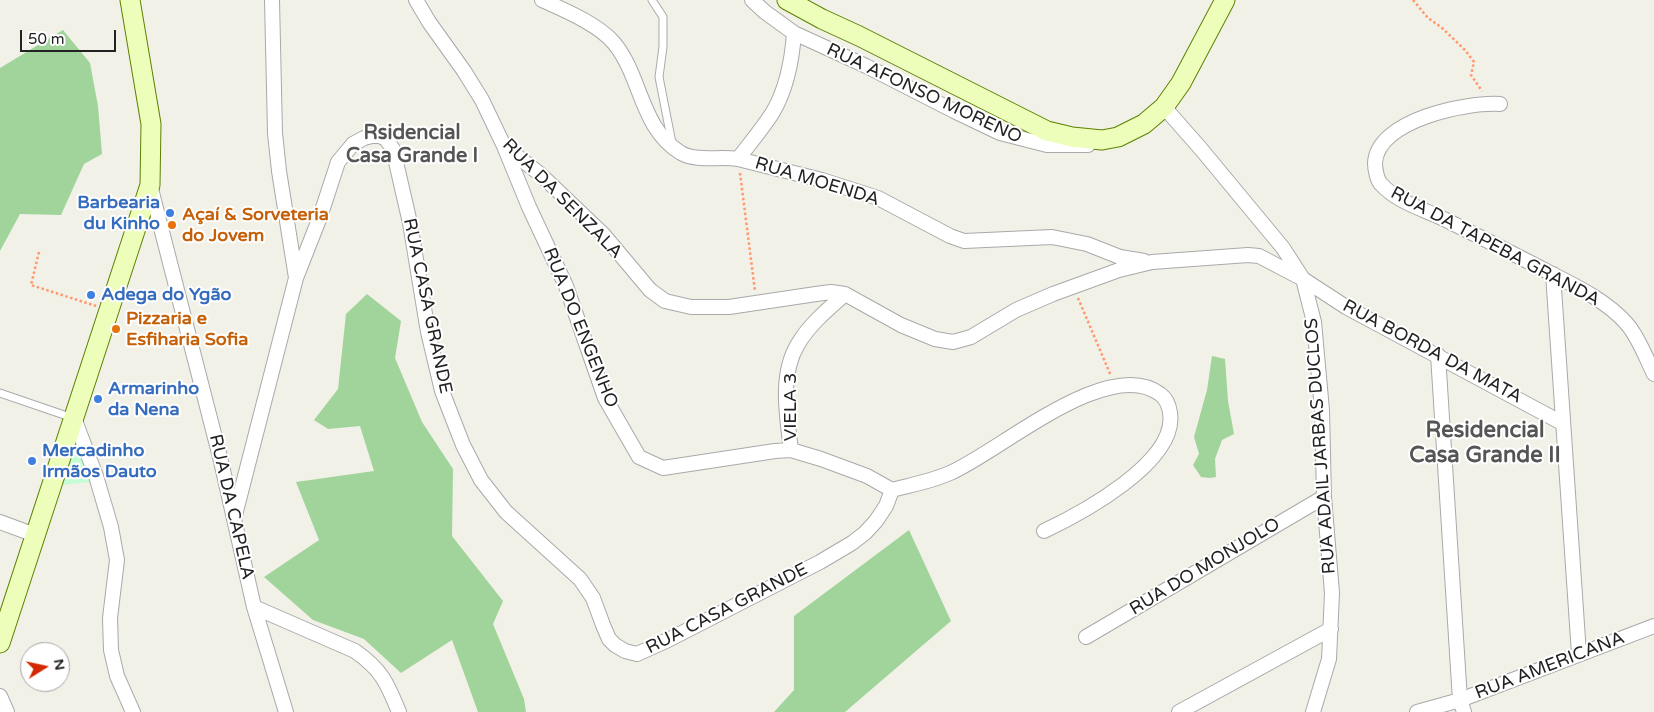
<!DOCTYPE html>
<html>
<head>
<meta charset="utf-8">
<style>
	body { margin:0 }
	#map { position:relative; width:1654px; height:712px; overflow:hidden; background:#f2f1e8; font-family:"Varela Round",sans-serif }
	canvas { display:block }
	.north { position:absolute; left:20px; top:642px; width:50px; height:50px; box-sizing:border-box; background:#fff; border:1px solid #a7a7a7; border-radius:50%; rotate:80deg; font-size:14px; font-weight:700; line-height:20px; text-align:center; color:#222 }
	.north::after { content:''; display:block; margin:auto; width:18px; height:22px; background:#d42900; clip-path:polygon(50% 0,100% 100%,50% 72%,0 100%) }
	.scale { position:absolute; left:20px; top:30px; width:96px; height:22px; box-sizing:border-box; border:2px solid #222; border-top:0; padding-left:6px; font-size:15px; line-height:18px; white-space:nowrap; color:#222; -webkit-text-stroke:4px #fff; paint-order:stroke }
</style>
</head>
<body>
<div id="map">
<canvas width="1654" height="712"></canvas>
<div class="north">N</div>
<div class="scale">50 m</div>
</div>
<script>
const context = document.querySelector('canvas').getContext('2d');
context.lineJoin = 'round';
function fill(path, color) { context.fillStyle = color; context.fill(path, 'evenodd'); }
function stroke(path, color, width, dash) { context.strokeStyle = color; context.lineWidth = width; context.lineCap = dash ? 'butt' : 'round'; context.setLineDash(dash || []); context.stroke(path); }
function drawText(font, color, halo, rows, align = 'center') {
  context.font = font + ' "Varela Round",sans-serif'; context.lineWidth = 4; context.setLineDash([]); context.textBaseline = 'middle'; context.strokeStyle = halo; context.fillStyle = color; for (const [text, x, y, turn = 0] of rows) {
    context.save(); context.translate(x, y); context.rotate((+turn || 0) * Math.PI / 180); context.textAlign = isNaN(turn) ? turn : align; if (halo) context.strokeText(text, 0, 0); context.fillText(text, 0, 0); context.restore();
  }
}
fill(new Path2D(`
	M63 30 90 63 98 106 102 154 84 164 61 215 20 214 0 251V68Z
	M367 294 401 321 395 358 422 422 453 469 452 536 503 601 493 624 524 699 526 712H478L452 640 401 673 364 639 313 620 264 577 319 540 296 482 374 471 360 426 328 429 314 420 338 389 346 314Z
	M1212 356 1225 359 1228 401 1234 434 1222 440 1215 459 1216 477 1210 478 1201 477 1193 465 1199 454 1194 437 1207 390Z
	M909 530 951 621 845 712H774L794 690V616Z`), '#a0d49b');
fill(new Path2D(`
	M69 454 82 455 90 482 61 485Z`), '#c5fdd4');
const lane = new Path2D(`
	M652 0 663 17V47L659 77 672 143
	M0 393 73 418`);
const street = new Path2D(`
	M272 0 275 133 279 171 296 278
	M416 0 429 22 464 71 482 100 504 146 529 207 566 286 605 398 639 457 663 468 775 451 791 450 821 459 867 476 892 490
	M542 0C564 10 598 24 614 43 642 77 640 128 681 153 697 162 720 156 738 159L822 180 878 198 950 236 964 241 1052 237 1087 244 1120 257 1144 261
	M752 0 765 12 794 33 866 66 954 111 1000 133 1047 145H1088
	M1500 104C1466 102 1377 120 1375 163 1375 169 1377 180 1381 184 1397 202 1423 209 1444 219 1480 237 1516 255 1552 274 1578 287 1608 302 1627 324 1639 338 1646 358 1654 374
	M1164 107 1201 149 1283 248 1303 279 1314 322 1322 410 1324 497 1332 593 1329 659 1313 712
	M504 146 540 174 603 234 650 290 665 301 691 307H729L816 294 831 292 845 294 901 325 935 339 953 342 971 337 1016 310 1053 294 1119 270 1152 262 1248 255 1259 256 1303 279 1346 307 1562 423
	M738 159C750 143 763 128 773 112 787 88 792 61 794 33
	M150 185 220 457 254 607 286 712
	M1553 274 1579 654
	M1438 355 1460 700 1464 712
	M74 418 96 476 111 527 117 560 110 618 111 650 117 676 133 712
	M791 450C787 417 779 375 798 344 809 325 828 309 845 294
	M892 490C911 485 932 481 950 473 999 452 1108 355 1160 394 1167 399 1169 405 1170 413 1178 462 1080 514 1044 531
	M234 519 296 278 320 217 338 162 353 144 364 138 372 136H380L386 139 393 149 410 223 428 332 442 391 463 445 481 480 506 512 580 579 593 598 603 625 609 639 615 645 625 651 637 654 668 640 820 562 852 543 865 533 876 521 886 506 892 490
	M0 522 35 535
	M254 607 355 651C382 670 387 683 399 712
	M1086 637 1324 497
	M0 696 7 712
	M1179 712 1331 629
	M1417 712 1460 700 1654 626`);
const secondary = new Path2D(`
	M787 0 822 19 859 36 1047 131 1072 137 1102 140 1118 137 1144 124 1164 107 1181 83 1225 0
	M0 643 150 185 151 124 130 0`);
stroke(lane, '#a9a9a9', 9);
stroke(street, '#a9a9a9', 16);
stroke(secondary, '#5b8200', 21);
stroke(new Path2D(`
	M1413 0 1428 18 1441 27 1465 50 1474 62 1471 75 1482 91
	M740 173 755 291
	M39 252 31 285 96 306
	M1078 298 1111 376`), '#ff986d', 2.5, [2.5, 2.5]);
stroke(lane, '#fff', 7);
stroke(street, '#fff', 14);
stroke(secondary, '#edfebb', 19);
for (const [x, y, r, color] of [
	[170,213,5,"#3f7fe0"],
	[172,225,5,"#e8710a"],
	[91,295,5,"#3f7fe0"],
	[116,329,5,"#e8710a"],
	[98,399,5,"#3f7fe0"],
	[32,461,5,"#3f7fe0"]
]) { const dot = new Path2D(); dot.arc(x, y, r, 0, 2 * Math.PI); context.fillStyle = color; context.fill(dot); stroke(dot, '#fff', 2); }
drawText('18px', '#222', '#fff', [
	["RUA AFONSO MORENO",924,94,25],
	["RUA MOENDA",817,182,17],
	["RUA DA SENZALA",562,199,45],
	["RUA DA TAPEBA GRANDA",1495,247,28],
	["RUA CASA GRANDE",427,306,78],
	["RUA DO ENGENHO",580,328,68],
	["RUA BORDA DA MATA",1432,352,28],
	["VIELA 3",791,407,-90],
	["RUA ADAIL JARBAS DUCLOS",1321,446,-94],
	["RUA DA CAPELA",231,507,77],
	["RUA DO MONJOLO",1205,567,-31],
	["RUA CASA GRANDE",727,609,-27],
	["RUA AMERICANA",1550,666,-21]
]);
drawText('bold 18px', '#366cbe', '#fff', [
	["Barbearia",160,203,"right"],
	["du Kinho",160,224,"right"],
	["Adega do Ygão",101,295],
	["Armarinho",108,389],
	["da Nena",108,410],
	["Mercadinho",42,451],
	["Irmãos Dauto",42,472]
], 'left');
drawText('bold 18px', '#c56008', '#fff', [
	["Açaí & Sorveteria",182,215],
	["do Jovem",182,236],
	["Pizzaria e",126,319],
	["Esfiharia Sofia",126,340]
], 'left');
drawText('bold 20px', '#555', '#fff', [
	["Rsidencial",412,134],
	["Casa Grande I",412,157]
]);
drawText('bold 22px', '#555', '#fff', [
	["Residencial",1485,431],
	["Casa Grande II",1485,456]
]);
</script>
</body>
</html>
